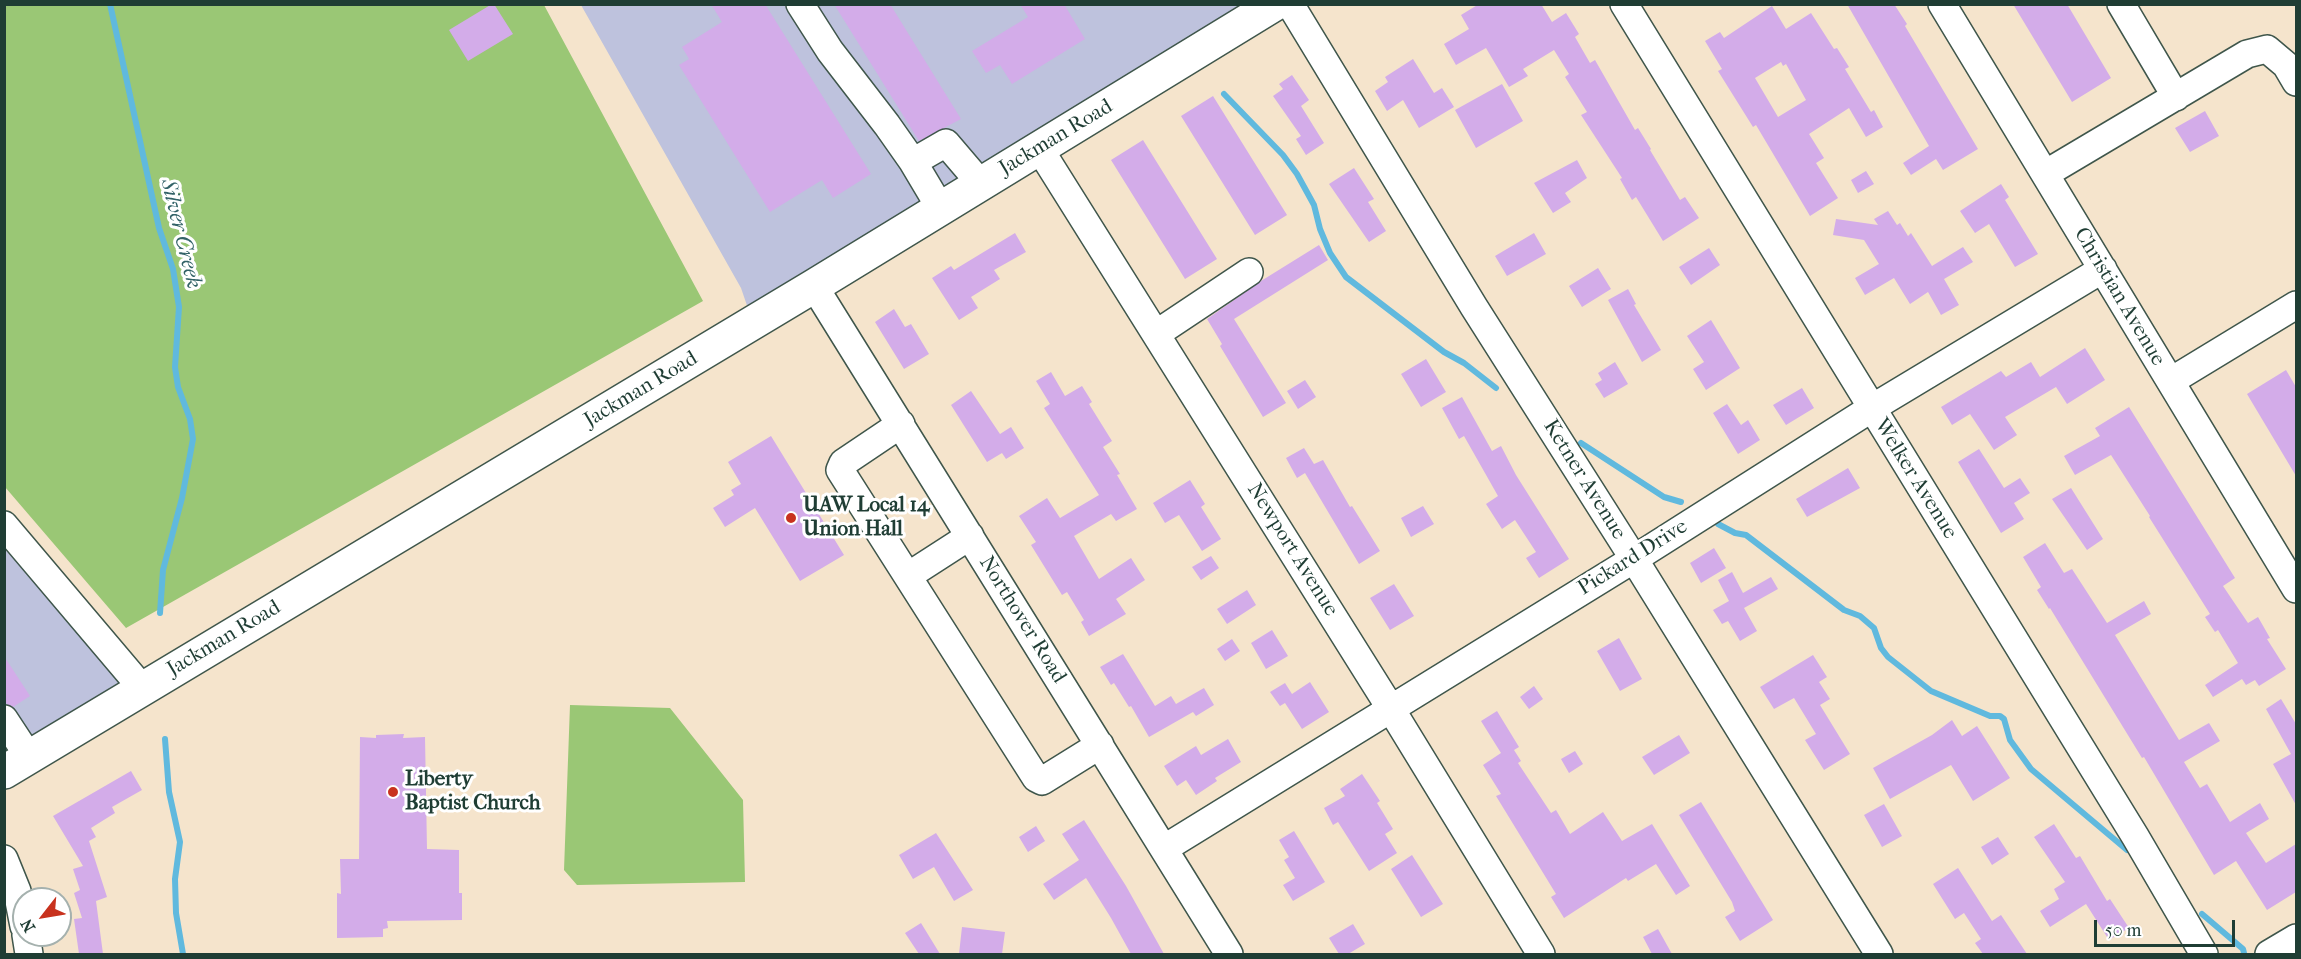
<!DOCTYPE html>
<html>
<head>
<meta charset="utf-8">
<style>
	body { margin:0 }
	#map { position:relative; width:2301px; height:959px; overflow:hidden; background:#f5e4cc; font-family:"IM FELL French Canon",serif }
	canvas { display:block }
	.frame { position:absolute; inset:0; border:6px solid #1f3d34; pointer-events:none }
	.north { position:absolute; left:12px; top:887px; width:60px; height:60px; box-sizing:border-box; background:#fff; border:2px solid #a5b1ae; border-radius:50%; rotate:239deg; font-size:16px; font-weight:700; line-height:24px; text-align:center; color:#1f3d34 }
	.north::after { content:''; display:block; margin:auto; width:21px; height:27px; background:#c8321e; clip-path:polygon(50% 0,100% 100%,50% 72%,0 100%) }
	.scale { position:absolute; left:2094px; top:920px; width:141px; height:27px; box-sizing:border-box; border:3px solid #1f3d34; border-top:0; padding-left:8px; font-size:18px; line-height:21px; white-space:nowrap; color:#1f3d34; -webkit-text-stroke:4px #fff; paint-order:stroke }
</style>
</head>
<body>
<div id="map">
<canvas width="2301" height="959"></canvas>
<div class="frame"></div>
<div class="north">N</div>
<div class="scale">50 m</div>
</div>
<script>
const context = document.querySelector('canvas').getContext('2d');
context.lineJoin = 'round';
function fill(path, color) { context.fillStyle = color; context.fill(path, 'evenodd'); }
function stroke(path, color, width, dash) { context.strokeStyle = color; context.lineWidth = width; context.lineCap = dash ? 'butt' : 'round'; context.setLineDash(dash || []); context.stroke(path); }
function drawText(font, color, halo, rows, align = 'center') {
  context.font = font + ' "IM FELL French Canon",serif'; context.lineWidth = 6; context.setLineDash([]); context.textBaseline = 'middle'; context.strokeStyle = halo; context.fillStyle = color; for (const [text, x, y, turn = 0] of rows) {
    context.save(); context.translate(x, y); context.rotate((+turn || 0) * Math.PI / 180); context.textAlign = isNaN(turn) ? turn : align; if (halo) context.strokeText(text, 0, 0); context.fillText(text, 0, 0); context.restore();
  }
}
fill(new Path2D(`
	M581 5H1270L753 323 741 288Z
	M4 525 142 688 4 771Z`), '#bec2dd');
fill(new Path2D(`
	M5 5H544L703 301 126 628 5 487Z
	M570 705 670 708 743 800 745 882 577 885 564 870Z`), '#9ac775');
stroke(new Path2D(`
	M110 4 159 228 173 269 179 307 175 367 178 387 190 419 193 439 182 498 163 570 160 613
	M1224 94 1283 155 1297 174 1314 205 1320 229 1330 253 1346 277 1444 352 1464 363 1496 388
	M1581 443 1664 497 1681 502
	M1718 524 1735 533 1746 535 1844 610 1860 616 1874 628 1881 648 1888 657 1931 691 1990 716H2000L2004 719 2010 740 2031 769 2127 850
	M165 739 169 792 180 842 175 879 176 913 183 954
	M2202 914 2243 949 2244 953`), '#60b9de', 6);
fill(new Path2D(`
	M492 4H494L513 34 468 61 449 30Z
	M711 4H765L871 174 833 198 822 180 770 212 679 65 689 59 682 47 722 22Z
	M834 4H890L961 119 919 141Z
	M1020 4H1064L1085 39 1012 84 1000 65 986 73 972 51 1028 17Z
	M1479 4H1541L1552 22 1566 13 1579 34 1575 37 1590 63 1595 60 1635 130 1638 128 1651 149 1650 150 1680 200 1685 197 1699 218 1663 241 1636 197 1632 200 1620 179 1622 178 1581 115 1587 112 1565 77 1569 74 1554 50 1523 69 1528 76 1509 87 1486 48 1456 65 1444 44 1469 29 1461 15Z
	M1847 4H1894L1907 24 1905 26 1978 149 1943 170 1936 159 1911 175 1903 163 1929 146Z
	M2013 4H2067L2111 78 2072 102Z
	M1772 6 1786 29 1811 13 1834 49 1837 48 1849 67 1845 69 1871 112 1874 110 1883 127 1866 137 1849 108 1809 134 1824 158 1816 163 1838 198 1810 216 1756 125 1753 127 1718 71 1722 69 1705 41 1720 32 1724 38ZM1781 62 1783 66 1786 64 1806 100 1778 117 1755 78Z
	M1413 59 1434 93 1442 88 1454 107 1419 128 1403 100 1387 111 1375 91 1388 82 1385 77Z
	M1292 75 1309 100 1301 106 1324 143 1306 155 1296 139 1301 136 1273 96 1283 89 1279 84Z
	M1502 84 1523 121 1476 148 1455 110Z
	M1213 96 1287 215 1255 235 1181 116Z
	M2205 111 2219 136 2190 152 2175 128Z
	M1143 140 1217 259 1185 279 1111 160Z
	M1577 160 1587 178 1565 193 1571 202 1553 213 1534 183Z
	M1354 168 1374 199 1368 202 1386 231 1369 242 1329 184Z
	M1866 171 1874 184 1858 193 1851 180Z
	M2001 184 2009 197 2005 200 2038 254 2015 267 1989 224 1975 233 1960 211Z
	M1888 211 1897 225 1900 223 1908 236 1911 233 1932 266 1963 247 1973 262 1944 279 1959 305 1941 315 1928 292 1910 304 1894 278 1865 295 1855 278 1879 264 1864 240 1833 235 1836 219 1878 225 1874 219Z
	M1015 233 1026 252 994 270 1000 279 971 297 978 308 959 320 932 278 951 266 954 270Z
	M1534 233 1546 254 1507 276 1495 256Z
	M1319 245 1328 260 1234 319 1286 403 1263 417 1220 346 1222 344 1207 319 1261 281Z
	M1709 248 1720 265 1691 285 1679 267Z
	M1598 268 1611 289 1582 307 1569 286Z
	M1628 289 1636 304 1634 305 1661 350 1642 362 1608 300Z
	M894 309 905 327 911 324 929 354 904 369 875 322Z
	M1711 320 1740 368 1706 390 1693 369 1704 362 1687 336Z
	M2085 348 2105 380 2067 404 2056 387 2005 417 2017 435 1994 450 1970 414 1952 425 1941 407 2001 371 2006 377 2031 362 2040 377Z
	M1426 359 1446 392 1421 407 1401 374Z
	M1615 362 1628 384 1604 398 1595 384 1602 380 1598 373Z
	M2286 370 2296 387V476L2247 394Z
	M1051 372 1065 396 1082 386 1092 402 1089 404 1112 441 1103 447 1120 474 1117 475 1137 509 1116 521 1111 514 1074 536 1099 579 1131 558 1145 580 1116 599 1126 614 1089 636 1081 622 1084 620 1067 592 1062 595 1031 545 1036 542 1019 516 1047 498 1060 518 1099 495 1044 408 1050 404 1036 381Z
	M1305 380 1316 397 1298 409 1287 391Z
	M1802 388 1814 408 1786 425 1773 405Z
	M971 391 1000 434 1011 427 1024 448 1006 459 1002 453 987 462 951 405Z
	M1462 397 1492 451 1501 446 1516 475 1569 559 1539 578 1526 558 1536 552 1515 520 1502 529 1486 504 1498 496 1464 436 1459 439 1442 408Z
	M1727 404 1741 425 1748 420 1760 440 1738 454 1713 413Z
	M2129 407 2235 578 2223 586 2248 623 2258 617 2270 638 2267 639 2286 669 2259 686 2255 680 2246 685 2242 679 2213 697 2205 685 2238 663 2218 630 2215 632 2205 617 2210 614 2149 517 2150 516 2111 455 2075 475 2064 456 2100 436 2095 428Z
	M771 436 844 555 800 581 755 508 725 527 713 508 734 495 731 490 741 484 728 462Z
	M1304 448 1314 464 1323 460 1350 507 1352 506 1380 551 1359 564 1305 473 1297 478 1286 458Z
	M1979 449 2004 488 2020 478 2030 493 2014 503 2024 519 2001 533 1958 462Z
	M1848 468 1860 488 1807 517 1796 499Z
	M1190 480 1205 504 1201 507 1221 539 1202 551 1179 515 1165 523 1153 503Z
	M2071 488 2103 539 2087 550 2052 499Z
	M1423 506 1434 524 1411 537 1401 518Z
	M2045 543 2064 573 2072 569 2107 623 2144 601 2151 614 2115 635 2179 740 2209 723 2220 741 2184 762 2200 788 2207 784 2230 822 2260 803 2269 819 2246 833 2266 863 2296 844V892L2267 910 2236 861 2214 875 2144 757 2142 758 2050 608 2049 609 2037 590 2041 587 2023 557Z
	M1714 548 1726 568 1701 583 1690 563Z
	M1211 556 1219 568 1201 580 1192 567Z
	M1732 572 1743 593 1771 577 1778 589 1744 608 1757 631 1740 641 1728 621 1722 624 1713 610 1729 601 1718 580Z
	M1394 584 1414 616 1390 630 1370 598Z
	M1247 590 1256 605 1227 624 1217 609Z
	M1272 630 1288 656 1266 669 1251 643Z
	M1619 638 1642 679 1620 691 1597 651Z
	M1232 639 1240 651 1225 661 1217 649Z
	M1123 654 1155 706 1171 696 1176 704 1204 688 1214 705 1196 716 1193 712 1149 737 1131 706 1129 707 1114 683 1111 685 1100 667Z
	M1813 655 1827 677 1819 682 1830 699 1820 705 1850 754 1824 770 1805 740 1816 734 1794 698 1774 709 1760 687Z
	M4 656 30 696 13 707 7 704 4 700Z
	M1310 682 1329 712 1302 729 1285 703 1280 706 1270 692 1285 683 1292 694Z
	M1534 686 1543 699 1529 709 1520 697Z
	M2281 699 2296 724V805L2273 764 2291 754 2266 709Z
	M1497 711 1519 747 1514 750 1521 761 1518 763 1551 813 1556 810 1570 834 1603 812 1622 841 1652 824 1690 886 1676 895 1656 864 1628 881 1626 878 1564 918 1551 897 1556 894 1496 796 1501 794 1483 765 1501 753 1481 721Z
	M1952 720 1962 736 1977 726 2010 778 1973 801 1951 765 1890 799 1873 768 1932 735Z
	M404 734 403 738 425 737 427 849 459 850V893H462V920L387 921 388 928 383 929V937L337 938V893L341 894 340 859H359L360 737 376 738V735Z
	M1679 735 1690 753 1654 775 1642 757Z
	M1228 739 1241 762 1215 778 1217 781 1196 795 1186 780 1177 786 1164 766 1196 746 1201 755Z
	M1575 751 1583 764 1569 773 1561 759Z
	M131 771 142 790 112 807 115 813 91 828 96 837 89 841 107 897 96 901 103 954H79L74 919 82 918 74 893 80 890 73 869 83 866 53 816Z
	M1362 774 1380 801 1377 803 1393 829 1385 834 1397 853 1369 871 1338 822 1333 825 1324 808 1345 796 1340 789Z
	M1701 802 1773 920 1740 941 1725 917 1735 911 1732 902 1679 815Z
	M1884 804 1902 836 1882 847 1864 815Z
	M1084 820 1126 886 1164 954H1131L1111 918 1086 878 1054 900 1043 884 1079 860 1062 834Z
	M2054 824 2076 858 2080 856 2107 901 2110 899 2129 928 2109 940 2086 904 2050 927 2040 911 2059 899 2054 889 2065 882 2034 837Z
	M1036 826 1045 841 1028 852 1019 837Z
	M1294 831 1325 882 1293 901 1283 885 1295 878 1284 860 1289 857 1279 840Z
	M936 833 973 890 954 901 934 867 913 879 899 855Z
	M1998 837 2009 854 1992 865 1981 847Z
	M1412 855 1443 904 1421 917 1391 869Z
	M1958 868 1992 921 2001 915 2027 954H1983L1975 943 1981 939 1964 913 1955 919 1933 884Z
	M921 923 940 954H919L905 933Z
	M1353 924 1365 944 1348 954H1339L1329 938Z
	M962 927 1005 932 1002 954H959Z
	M1658 929 1672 954H1652L1643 937Z`), '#d3ace9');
const minor = new Path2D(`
	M800 4 830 51 887 125 913 162
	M1290 4 1474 307 1634 559 1879 954
	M1624 4 2135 836 2204 954
	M1942 4 2296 589
	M2121 4 2176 97
	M1039 148 1391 709 1541 954
	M2045 174 2247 54 2267 49 2286 65 2296 82
	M941 209 913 162 946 143 981 184
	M814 286 1229 954
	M1156 334 1249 272
	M2171 381 2296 305
	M901 424 843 463 840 470 1036 778 1042 781 1100 745
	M4 525 142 688
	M908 576 970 536
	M4 719 29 757
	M1165 848 1634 559 1872 408 2103 269
	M4 859 17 891 24 926
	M26 935 29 954
	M2269 954 2296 938`);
const major = new Path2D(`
	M4 772 814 286 1275 4`);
stroke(minor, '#3f564b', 30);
stroke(major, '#3f564b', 36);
stroke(minor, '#fff', 27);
stroke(major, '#fff', 33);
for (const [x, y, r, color] of [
	[791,518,6,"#c8321e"],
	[393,792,6,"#c8321e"]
]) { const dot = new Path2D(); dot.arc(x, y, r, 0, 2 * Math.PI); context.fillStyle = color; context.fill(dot); stroke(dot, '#fff', 2); }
drawText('21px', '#1f3d34', '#fff', [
	["Jackman Road",1056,138,-31],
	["Christian Avenue",2119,297,59],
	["Jackman Road",641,390,-31],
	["Welker Avenue",1915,479,58],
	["Ketner Avenue",1584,480,58],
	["Newport Avenue",1292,550,58],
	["Pickard Drive",1633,558,-32],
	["Northover Road",1022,620,58],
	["Jackman Road",224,639,-31]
]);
drawText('bold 21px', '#1f3d34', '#fff', [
	["UAW Local 14",803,506],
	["Union Hall",803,530],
	["Liberty",405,780],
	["Baptist Church",405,804]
], 'left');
drawText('italic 22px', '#326267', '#fff', [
	["Silver Creek",180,234,76]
]);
</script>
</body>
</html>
